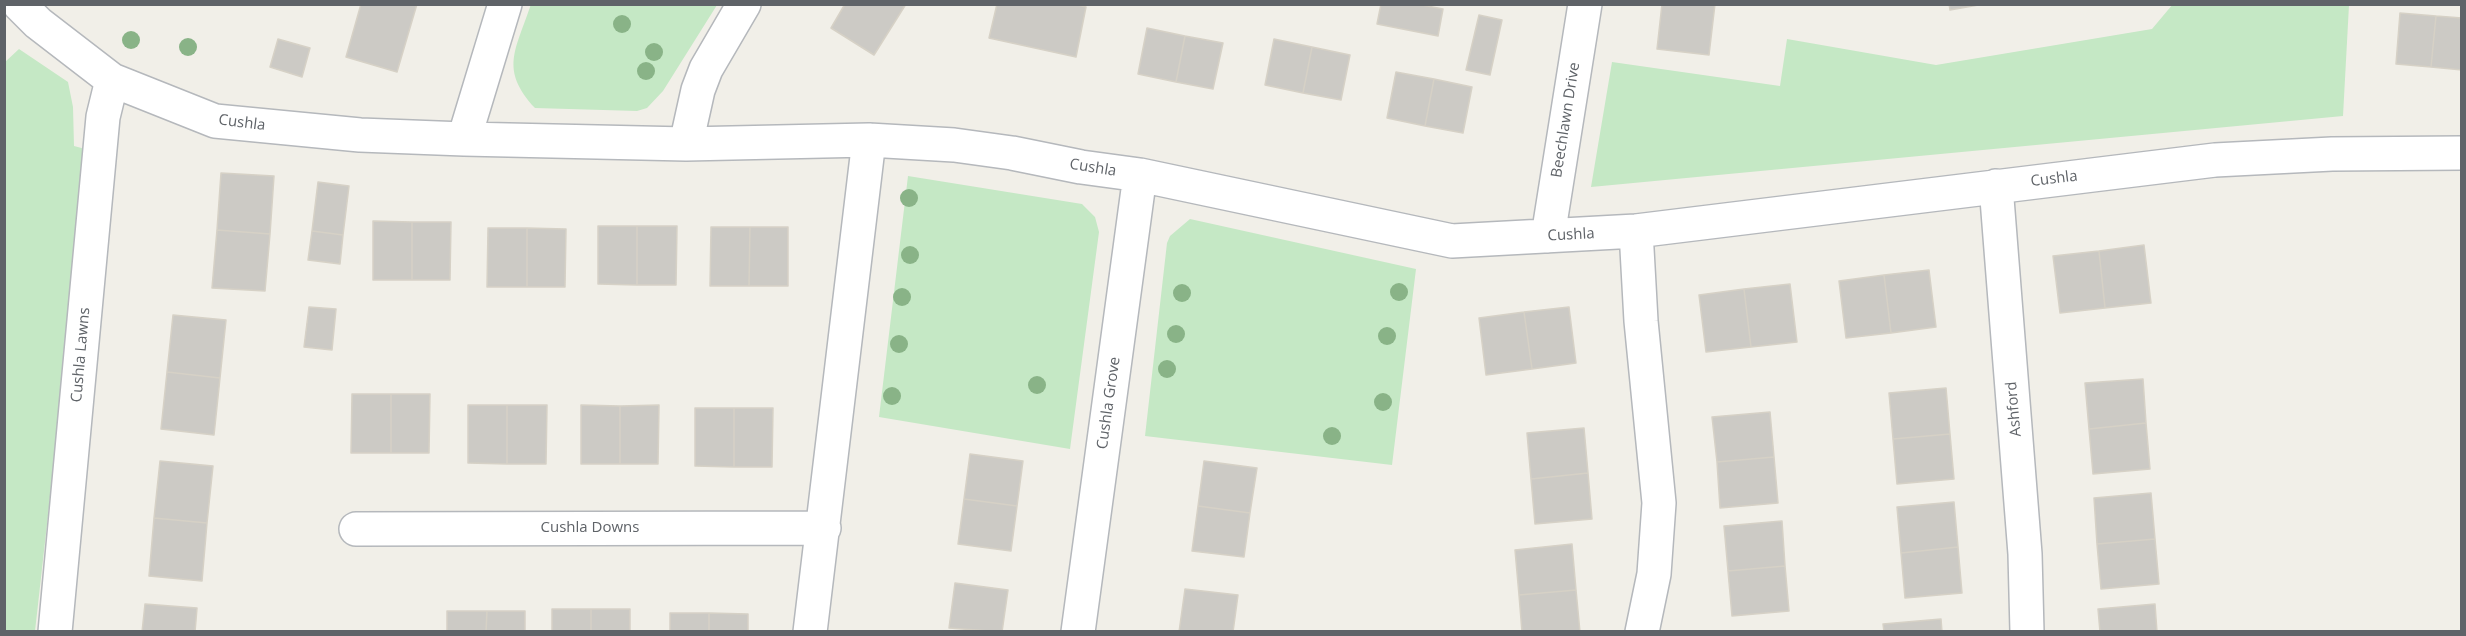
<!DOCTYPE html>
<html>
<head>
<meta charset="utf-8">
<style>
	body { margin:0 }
	#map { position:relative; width:2466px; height:636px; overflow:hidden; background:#f1efe8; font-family:"Open Sans",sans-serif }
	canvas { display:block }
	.frame { position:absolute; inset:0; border:6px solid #5f6368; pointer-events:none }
</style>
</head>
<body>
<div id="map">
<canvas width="2466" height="636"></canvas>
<div class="frame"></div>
</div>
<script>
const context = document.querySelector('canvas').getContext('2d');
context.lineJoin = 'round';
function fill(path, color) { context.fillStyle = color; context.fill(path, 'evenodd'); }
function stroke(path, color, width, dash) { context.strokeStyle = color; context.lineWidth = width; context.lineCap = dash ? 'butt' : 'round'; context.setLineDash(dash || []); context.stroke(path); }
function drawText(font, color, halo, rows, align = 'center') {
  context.font = font + ' "Open Sans",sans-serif'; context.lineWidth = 6; context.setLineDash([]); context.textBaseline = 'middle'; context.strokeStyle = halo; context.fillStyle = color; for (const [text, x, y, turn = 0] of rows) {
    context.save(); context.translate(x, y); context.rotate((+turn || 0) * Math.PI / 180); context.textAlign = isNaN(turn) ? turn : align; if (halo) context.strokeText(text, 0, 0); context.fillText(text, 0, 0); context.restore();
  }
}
fill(new Path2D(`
	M531 4H717V5L663 91 647 108 637 111 535 108C499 69 516 50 531 4Z
	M2173 4 2349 5 2343 116 1591 187 1612 62 1780 86 1787 39 1936 65 2152 29Z
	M19 49 68 82 73 107 74 146 89 150 35 631 5 632 4 63Z
	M908 176 1082 204 1095 217 1099 232 1070 449 879 417Z
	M1190 219 1416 269 1392 465 1145 436 1167 243 1170 236Z`), '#c5e8c5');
const building = new Path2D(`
	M361 4H417L397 72 346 57Z
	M845 4H906L874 55 831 28Z
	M997 4H1074L1086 7 1076 57 989 38Z
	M1381 4H1417L1443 9 1438 36 1377 24Z
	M1662 4H1715L1709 55 1657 49Z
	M1949 4H1984L1950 10Z
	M2400 13 2436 16 2431 67 2396 64Z
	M1479 15 1502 20 1490 75 1466 70Z
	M2436 16 2462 18V70L2431 67Z
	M1147 28 1185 36 1176 82 1138 74Z
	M1185 36 1223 43 1213 89 1176 82Z
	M278 39 310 48 302 77 270 67Z
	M1274 39 1312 47 1303 93 1265 85Z
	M1312 47 1350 55 1341 100 1303 93Z
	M1396 72 1434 79 1425 126 1387 118Z
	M1434 79 1472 87 1463 133 1425 126Z
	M221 173 274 176 270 234 217 230Z
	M318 182 349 186 343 235 312 231Z
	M373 221 412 222V280H373Z
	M412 222H451L450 280H412Z
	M598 226H637V285L598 284Z
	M637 226H677L676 285H637Z
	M711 227H750L749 286H710Z
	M750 227H788V286H749Z
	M488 228H527V287H487Z
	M527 228 566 229 565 287H527Z
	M217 230 270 234 265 291 212 288Z
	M312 231 343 235 340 264 308 260Z
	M2144 245 2151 303 2105 308 2099 251Z
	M2099 251 2105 308 2060 313 2053 256Z
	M1929 270 1936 327 1891 333 1884 275Z
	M1884 275 1891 333 1846 338 1839 281Z
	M1790 284 1797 342 1751 347 1744 289Z
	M1744 289 1751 347 1706 352 1699 295Z
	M309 307 336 309 332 350 304 347Z
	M1569 307 1576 363 1532 369 1524 312Z
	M1524 312 1532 369 1486 375 1479 318Z
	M173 315 226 320 220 378 167 372Z
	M167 372 220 378 214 435 161 429Z
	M2143 379 2146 423 2089 429 2085 383Z
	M1946 388 1950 434 1893 439 1889 393Z
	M352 394H391V453H351Z
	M391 394H430L429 453H391Z
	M468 405H507V464L468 463Z
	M507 405H547L546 464H507Z
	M581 405 620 406V464H581Z
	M659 405 658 464H620V406Z
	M695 408H734V467L695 466Z
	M734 408H773L772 467H734Z
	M1770 412 1774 457 1717 462 1712 417Z
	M2146 423 2150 469 2093 474 2089 429Z
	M1584 428 1588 473 1531 479 1527 433Z
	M1950 434 1954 479 1897 484 1893 439Z
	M970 454 1023 461 1017 506 964 499Z
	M1774 457 1778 503 1720 508 1717 462Z
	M160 461 213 466 207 523 154 518Z
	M1204 461 1257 468 1250 513 1198 506Z
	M1588 473 1592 519 1535 524 1531 479Z
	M2151 493 2155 539 2097 544 2094 498Z
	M964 499 1017 506 1011 551 958 544Z
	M1954 502 1958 547 1901 553 1897 507Z
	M1198 506 1250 513 1244 557 1192 551Z
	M154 518 207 523 202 581 149 576Z
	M1782 521 1785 566 1728 571 1724 526Z
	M2155 539 2159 584 2101 589 2097 544Z
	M1572 544 1576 590 1519 595 1515 550Z
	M1958 547 1962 593 1905 598 1901 553Z
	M1785 566 1789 611 1732 616 1728 571Z
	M955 583 1008 590 1002 632 949 628Z
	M1185 589 1238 595 1233 632H1179Z
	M1576 590 1580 632H1522L1519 595Z
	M145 604 197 608 195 632H142Z
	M2155 604 2157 632H2100L2098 609Z
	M552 609H591V632H552Z
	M591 609H630V632H591Z
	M447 611H487L486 632H447Z
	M487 611H525V632H486Z
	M670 613H709V632H670Z
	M709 613 748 614V632H709Z
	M1941 619 1942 632H1884L1883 624Z`);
fill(building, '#cccac5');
stroke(building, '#d6d1c6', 1.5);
const minor = new Path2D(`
	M19 4 38 23 112 80 215 121 360 135 464 139 686 144 869 140 954 145 1012 153 1081 167 1140 175 1452 241 1636 231 2215 160 2332 154 2462 153
	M464 139 505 4
	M686 144 698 90 706 69 744 4
	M1996 186 2025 554 2027 632
	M1636 231 1641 321 1659 503 1654 574 1642 632
	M1548 236 1585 4
	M356 529 824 528
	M55 632 103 117 112 80
	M810 632 869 140
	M1078 632 1140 175`);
stroke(minor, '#b5b8bc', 36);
stroke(minor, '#fff', 33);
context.fillStyle = '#89b387';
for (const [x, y] of [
	[622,24],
	[131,40],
	[188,47],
	[654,52],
	[646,71],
	[909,198],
	[910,255],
	[1399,292],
	[1182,293],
	[902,297],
	[1176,334],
	[1387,336],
	[899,344],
	[1167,369],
	[1037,385],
	[892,396],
	[1383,402],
	[1332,436]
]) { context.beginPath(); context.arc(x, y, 9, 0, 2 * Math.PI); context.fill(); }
drawText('15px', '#5f6368', '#fff', [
	["Beechlawn Drive",1566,120,-81],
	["Cushla",242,123,7],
	["Cushla",1093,168,9],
	["Cushla",2054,179,-7],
	["Cushla",1571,235,-3],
	["Cushla Lawns",81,355,-85],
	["Cushla Grove",1109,403,-82],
	["Ashford",2014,409,-95],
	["Cushla Downs",590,528]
]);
</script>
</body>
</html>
